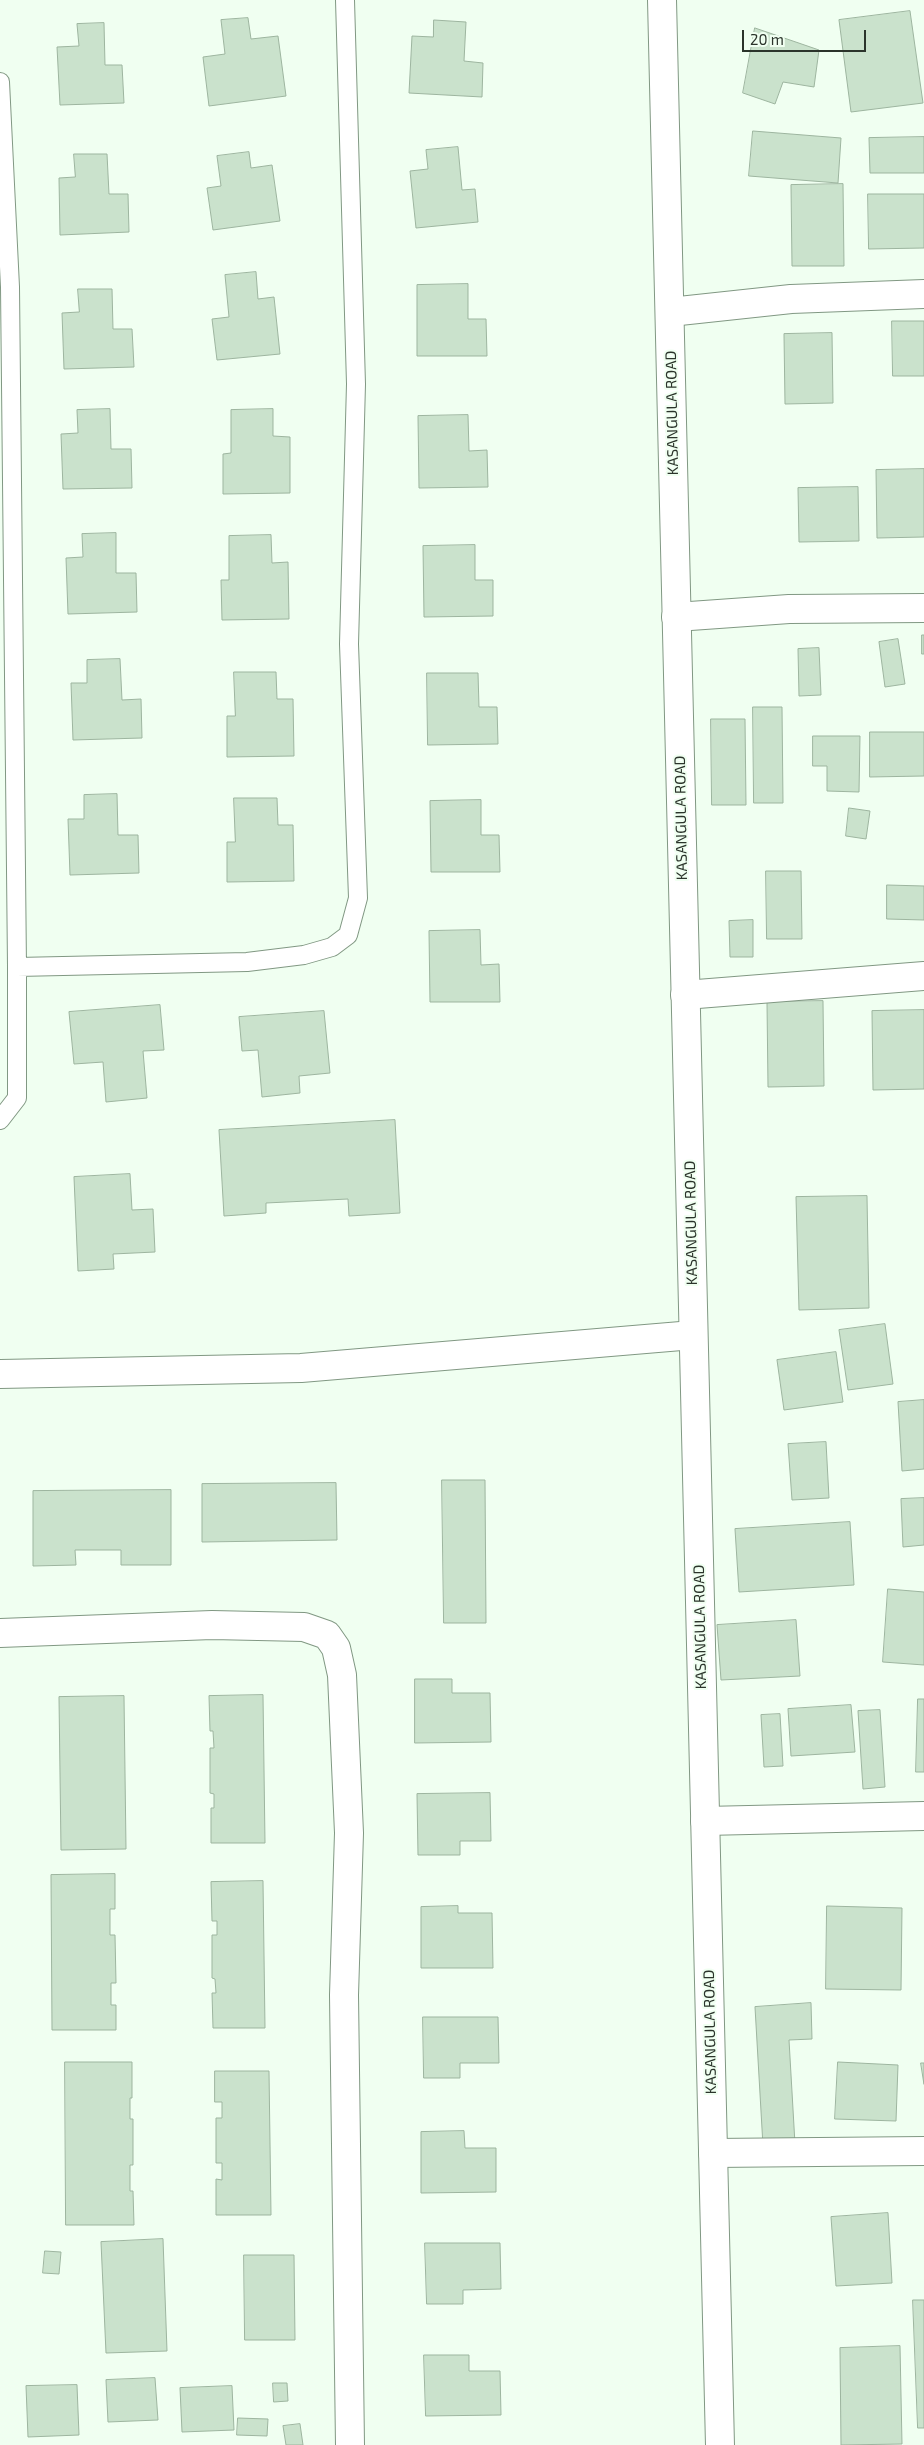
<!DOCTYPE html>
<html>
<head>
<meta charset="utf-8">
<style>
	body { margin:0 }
	#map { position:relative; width:924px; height:2445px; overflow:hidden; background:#f0fff1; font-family:"Exo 2",sans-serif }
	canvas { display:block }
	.scale { position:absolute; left:742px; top:30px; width:124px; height:22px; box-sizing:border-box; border:2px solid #2b342b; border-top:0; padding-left:6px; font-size:15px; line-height:18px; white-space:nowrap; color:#2b342b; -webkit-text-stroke:4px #f0fff1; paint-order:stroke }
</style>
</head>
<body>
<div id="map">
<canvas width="924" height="2445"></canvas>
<div class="scale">20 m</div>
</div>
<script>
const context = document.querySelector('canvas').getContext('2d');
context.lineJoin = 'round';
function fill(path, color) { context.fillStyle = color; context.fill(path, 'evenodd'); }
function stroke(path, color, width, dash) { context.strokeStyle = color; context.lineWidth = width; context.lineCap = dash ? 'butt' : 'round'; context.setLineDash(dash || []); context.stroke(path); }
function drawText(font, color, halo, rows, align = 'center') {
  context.font = font + ' "Exo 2",sans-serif'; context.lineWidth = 4; context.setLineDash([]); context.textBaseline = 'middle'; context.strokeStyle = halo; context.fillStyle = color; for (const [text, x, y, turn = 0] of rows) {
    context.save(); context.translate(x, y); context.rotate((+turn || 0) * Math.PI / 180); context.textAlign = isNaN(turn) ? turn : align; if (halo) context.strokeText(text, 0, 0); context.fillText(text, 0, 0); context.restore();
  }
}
const building = new Path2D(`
	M910 11 923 103 851 112 839 20Z
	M248 18 251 39 278 36 286 96 209 106 203 57 225 54 221 20Z
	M434 20 466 22 464 61 483 63 482 97 409 93 412 36 433 37Z
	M104 23 105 65H122L124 103 60 105 57 47 79 46 77 24Z
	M755 28 819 50 814 87 783 82 775 104 743 93Z
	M753 131 841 138 838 183 749 176Z
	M924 137V173H870L869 138Z
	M458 147 462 190 475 189 478 222 416 228 410 171 428 169 426 150Z
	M249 152 251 168 272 165 280 221 213 230 207 188 221 186 217 156Z
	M74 154H107L109 194H128L129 232 60 235 59 178 75 177Z
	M843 184 844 266H792L791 185Z
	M868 194H924V248L869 249Z
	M256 272 258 299 274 297 280 354 217 360 212 319 229 317 225 275Z
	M468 284V319H486L487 356H417V285Z
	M78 289H112L113 329H132L134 367 64 369 62 313 79 312Z
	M892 321H924V376H893Z
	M832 333 833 403 785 404 784 334Z
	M110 409 111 449H131L132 488 63 489 61 434 78 433 77 410Z
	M273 409V436L290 437V493L223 494V454L231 453V410Z
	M468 415 469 451 487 450 488 487 419 488 418 416Z
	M924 469V537L877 538 876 470Z
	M858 487 859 541 799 542 798 488Z
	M116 533V573H136L137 612 68 614 66 558 83 557 82 534Z
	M271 535 272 563 288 562 289 619 222 620 221 580H229V536Z
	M475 545V580H493V616L424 617 423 546Z
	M922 635H924V654H922Z
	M898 639 905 684 885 687 879 642Z
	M819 648 821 695 799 696 798 649Z
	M120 659 122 700 141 699 142 738 73 740 71 683H87V660Z
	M234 672H276L277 699H293L294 756 227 757V716H235Z
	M427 673H478L479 707H497L498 744 428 745Z
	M753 707H782L783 803H754Z
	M711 719H745L746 805H712Z
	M870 732H924V776L870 777Z
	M813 736H860L859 792 827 791V766H813Z
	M117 794 118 835H138L139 873 70 875 68 819H84V795Z
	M234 798H277L278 825H293L294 881 227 882V842H235Z
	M481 800V835H499L500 872H431L430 801Z
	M849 808 870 811 866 839 846 836Z
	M766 871H801L802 939H767Z
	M887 885 924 886V920L887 919Z
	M753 920V957H730L729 921Z
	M480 930 481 965 499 964 500 1002H430L429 931Z
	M823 1001 824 1086 768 1087 767 1002Z
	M160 1005 164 1050 143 1051 147 1098 106 1102 103 1062 74 1064 69 1012Z
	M924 1010V1089L873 1090 872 1011Z
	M324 1011 330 1073 299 1076 300 1093 262 1097 258 1050 242 1051 239 1017Z
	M395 1120 400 1213 349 1216 348 1199 266 1203V1213L224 1216 219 1130Z
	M130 1174 132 1210 153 1209 155 1252 113 1254 114 1269 78 1271 74 1177Z
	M867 1196 869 1308 799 1310 796 1197Z
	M885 1324 893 1384 848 1390 839 1330Z
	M836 1352 843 1402 784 1410 777 1360Z
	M924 1400V1469L902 1471 898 1402Z
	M826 1442 829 1498 792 1500 788 1444Z
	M442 1480H485L486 1623H444Z
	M336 1483 337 1540 202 1542V1484Z
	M171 1490V1565H121V1550H75L76 1565 33 1566V1491Z
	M924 1498V1545L903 1547 901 1499Z
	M850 1522 854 1585 739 1592 735 1529Z
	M888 1589 924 1592V1665L883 1662Z
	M796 1620 800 1676 721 1680 717 1625Z
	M415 1679H452V1693H490L491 1742 415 1743Z
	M263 1695 265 1843H211V1808H214V1794L210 1793V1748H214L213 1731H210L209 1696Z
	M124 1696 126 1849 61 1850 59 1697Z
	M918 1699H924V1772H916Z
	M851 1705 855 1752 791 1756 788 1709Z
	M880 1710 885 1787 863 1789 858 1711Z
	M780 1714 783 1766 764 1767 761 1715Z
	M490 1793 491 1841H460V1855H418L417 1794Z
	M115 1874V1909H110V1935H115L116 1983H111V2005H116V2030H52L51 1875Z
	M263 1881 265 2028H213L212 1993H216L215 1979 212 1978V1935H217V1921H212L211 1882Z
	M458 1906V1913H492L493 1968H421V1907Z
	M827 1906 902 1908 901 1990 826 1989Z
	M811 2003 812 2039 789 2040 795 2144 763 2146 755 2007Z
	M423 2017H498L499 2063H460V2078H424Z
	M65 2062H132V2098H130V2119H133V2165H130V2191H133L134 2225H66Z
	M838 2062 898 2065 896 2121 835 2119Z
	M921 2063H924V2084Z
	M215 2071H269L271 2215H216V2179L222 2180V2163H216V2118H222V2102H215Z
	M464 2131 465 2148H496V2192L421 2193V2132Z
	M888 2213 892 2283 836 2286 831 2217Z
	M163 2239 167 2351 106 2353 101 2242Z
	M425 2243H500L501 2289 463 2290V2304H427Z
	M45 2251 61 2252 59 2274 43 2273Z
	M244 2255H294L295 2340H245Z
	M913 2300H924V2428H918Z
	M900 2346 902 2444 841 2445 840 2348Z
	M424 2355H469V2371H500L501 2415 426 2416Z
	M155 2378 158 2420 108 2422 106 2380Z
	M273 2383H287L288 2401 274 2402Z
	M77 2385 79 2435 28 2437 26 2386Z
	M232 2386 234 2430 182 2432 180 2388Z
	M238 2418 268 2419 267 2436 237 2435Z
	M300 2424 303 2445H286L283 2426Z`);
fill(building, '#cae2cc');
stroke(building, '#9db59f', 1);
const lane = new Path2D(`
	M0 82 10 287 17 967V1098L0 1120
	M17 967 247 962 304 955 332 947 348 935 358 898 349 644 356 384 345 0`);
const street = new Path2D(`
	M670 312 791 299 924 294
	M676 617 789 609 924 608
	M685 995 924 976
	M0 1374 301 1368 693 1335
	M0 1633 212 1625 304 1627 327 1635 336 1648 342 1675 349 1833 344 1995 350 2445
	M705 1821 924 1816
	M713 2153 924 2151`);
const secondary = new Path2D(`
	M662 0 720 2445`);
stroke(lane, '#819883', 20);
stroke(street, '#819883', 30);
stroke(secondary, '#819883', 30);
stroke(lane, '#fff', 18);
stroke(street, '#fff', 28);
stroke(secondary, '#fff', 28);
drawText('15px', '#2b342b', '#f0fff1', [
	["KASANGULA ROAD",672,413,-91],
	["KASANGULA ROAD",681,818,-91],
	["KASANGULA ROAD",691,1223,-91],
	["KASANGULA ROAD",700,1627,-91],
	["KASANGULA ROAD",710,2032,-91]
]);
</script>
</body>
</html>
